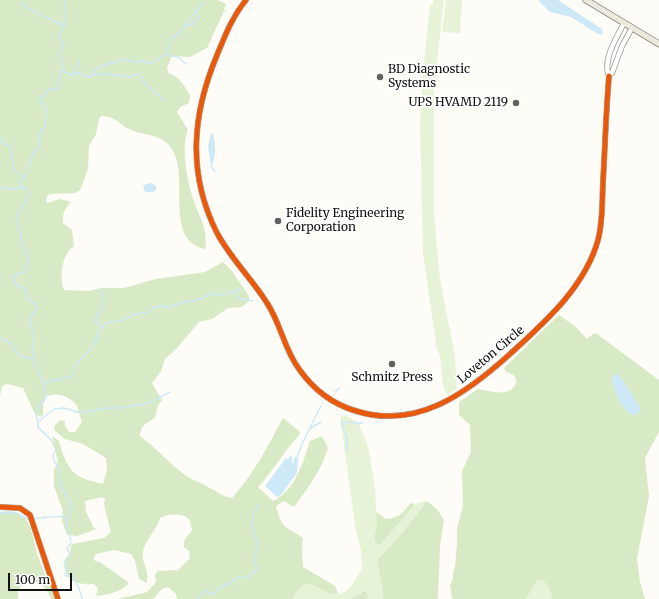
<!DOCTYPE html>
<html>
<head>
<meta charset="utf-8">
<style>
	body { margin:0 }
	#map { position:relative; width:659px; height:599px; overflow:hidden; background:#fdfcf7; font-family:Merriweather,serif }
	canvas { display:block }
	.scale { position:absolute; left:8px; top:573px; width:64px; height:18px; box-sizing:border-box; border:2px solid #111; border-top:0; padding-left:5px; font-size:12px; line-height:14px; white-space:nowrap; color:#111; -webkit-text-stroke:3px #fff; paint-order:stroke }
</style>
</head>
<body>
<div id="map">
<canvas width="659" height="599"></canvas>
<div class="scale">100 m</div>
</div>
<script>
const context = document.querySelector('canvas').getContext('2d');
context.lineJoin = 'round';
function fill(path, color) { context.fillStyle = color; context.fill(path, 'evenodd'); }
function stroke(path, color, width, dash) { context.strokeStyle = color; context.lineWidth = width; context.lineCap = dash ? 'butt' : 'round'; context.setLineDash(dash || []); context.stroke(path); }
function drawText(font, color, halo, rows, align = 'center') {
  context.font = font + ' Merriweather,serif'; context.lineWidth = 4; context.setLineDash([]); context.textBaseline = 'middle'; context.strokeStyle = halo; context.fillStyle = color; for (const [text, x, y, turn = 0] of rows) {
    context.save(); context.translate(x, y); context.rotate((+turn || 0) * Math.PI / 180); context.textAlign = isNaN(turn) ? turn : align; if (halo) context.strokeText(text, 0, 0); context.fillText(text, 0, 0); context.restore();
  }
}
fill(new Path2D(`
	M433 0H444L434 88V216L440 279 455 357 457 389 447 395 443 386 440 355 437 350 423 253 420 121 424 63 430 5H433Z
	M446 0H462L460 33 442 32Z
	M344 415 358 422 368 446 375 488 377 526 375 538 376 544 380 545 413 507 414 504 427 501 398 538 377 560 383 592V599H368L367 596 361 592 351 599H293C303 575 313 584 330 595L344 593 350 588 362 569 361 551 356 531 341 424V416Z
	M543 580 550 590 552 599H526L537 581Z`), '#e7f3d7');
fill(new Path2D(`
	M0 0H217L226 4 224 9 227 12 224 11 207 48 190 57 172 56 167 68 168 73C179 76 185 86 190 96L189 103 180 107 177 112 188 130C180 146 188 185 194 201 199 216 209 232 205 249 160 239 194 170 168 144 158 134 143 135 131 130 117 124 119 117 101 116L99 119 96 134 89 146 88 169 80 190 75 193 50 194 47 196 46 202 47 203 60 199 71 202C65 208 62 214 63 223L72 230 74 246C62 254 59 276 64 290L90 291 100 288H124L156 279 205 272 223 262 232 271 249 296V301L242 307 228 308 212 319 199 322 177 348 165 359 161 371 152 383 162 400 158 406 155 417C147 425 142 422 140 436 156 448 169 463 185 475 192 480 202 483 210 488 218 492 223 497 232 498 253 475 268 446 283 418L299 431 300 434C284 451 274 470 258 487L273 501C295 491 303 462 310 441L322 436 328 448C321 471 308 488 294 507L284 501 276 506C282 530 285 525 303 538L302 549 303 567 335 586 338 593 330 595C313 584 303 575 293 599H177L176 594 168 587 162 589 153 599H118L147 592 156 582 155 575 158 571 178 570 190 558 189 551 184 547C183 537 189 537 192 530 191 527 191 522 189 520 185 512 167 514 160 518 157 530 145 539 143 552 141 563 151 572 146 583L139 579 135 561 131 554 114 550 96 554 93 560 100 562 128 582 129 583C121 592 108 595 96 596L98 588 94 584C74 585 66 581 64 561L69 554 72 544 104 538 111 532 104 505 105 499 102 497 85 501 86 512 94 528H96L94 530 77 536 67 535 62 521 63 511 54 486V469L58 462 52 436 59 441C67 470 73 478 103 484L107 469 106 458 83 444 65 439 55 431 54 426 60 420 65 421V426L69 432H75L82 422C80 417 79 411 77 406 72 397 55 391 46 397L43 404V415L41 417 35 414 23 388 7 384 2 386 0 396Z
	M559 315 576 327 587 339 594 333 597 334 659 380V432L645 458 649 496 637 559 640 582 645 599H552L550 590 543 580 537 581 526 599H452L450 585 453 579V573L455 567 457 544V528L463 506 462 471 471 452 470 425 459 415V402L478 389C489 391 511 398 516 383 517 381 516 377 513 375 511 373 507 373 505 371L504 368Z
	M427 501 437 509 444 520 440 546 438 599H383V592L377 560 398 538Z
	M411 503 414 504 413 507 380 545 376 544 374 538 377 526 376 512 386 519C402 517 401 513 411 503Z
	M0 512C34 506 31 537 39 559 44 573 50 585 55 599H51C46 587 40 580 26 581L18 590V599H0Z
	M364 591 366 593 368 599H351Z`), '#d8eac5');
fill(new Path2D(`
	M538 0H558L602 29 603 35 598 34 571 17 550 12Z
	M211 133 213 134C216 143 216 160 211 167L208 146Z
	M152 183 156 186 157 189 153 192H145L143 185Z
	M617 372 639 405 640 410 637 415C624 417 613 390 612 379Z
	M290 456 292 457V465L295 457 298 458 297 473 280 496 277 497 265 486 286 458 288 460Z`), '#cde8f7');
stroke(new Path2D(`
	M65 0 64 28 58 37 64 44 59 55 64 68 60 75 57 89H49L44 96 39 98 40 101 46 108 45 127 40 132 39 148 33 154 25 176 20 184 30 193 18 214 16 219 21 234V243L29 257 25 272 14 275 13 277 16 284 24 289 27 299 35 304 38 307 30 318 32 328 34 362 43 381 46 395 45 399 36 411 38 427 51 440 56 449 53 455 54 461 60 469 59 478 65 495 72 504 66 523 71 540
	M21 3C34 14 50 18 64 26
	M185 24 192 25 200 15
	M165 55 178 57 186 64
	M63 71 72 75 79 73 88 77 95 74H109L128 77 138 74C143 77 143 81 146 85 152 91 159 93 164 101
	M74 74 79 59
	M91 75 94 69 121 60 136 62 143 61 151 64 166 54 172 38 178 35 203 2
	M0 138 4 144 10 146 14 170 24 178
	M211 167 215 171
	M0 187 12 189 23 188
	M236 291 237 298 253 301
	M101 327 95 320 103 307 101 290
	M0 338 12 344C19 357 18 358 33 358
	M44 383 72 376 75 366 95 344 98 332 106 323 119 321 135 314 147 313 153 308 159 306 169 307 186 301H196L210 294 222 295 240 289
	M335 392 339 388
	M38 422 54 409 64 408 81 413 106 408H121L149 403 170 392
	M311 428 321 422
	M347 451V438L341 422 363 423
	M297 457C303 440 312 423 321 406
	M0 513H15L25 518 30 519
	M34 518C45 519 57 514 67 518
	M71 543 67 549 70 554 64 565 67 570 65 576H74C76 584 81 591 82 599
	M198 599 204 591 214 594 220 588 239 577 248 578 257 569 255 562 257 542 252 526 253 515 259 504`), '#cde8f7', 1.5);
const minor = new Path2D(`
	M246 0C232 17 225 36 217 55 192 115 187 173 217 233 231 259 252 279 267 303 281 324 284 349 299 369 313 389 332 404 356 411 417 430 467 393 510 354 545 322 585 287 598 240 603 222 602 201 603 182 605 147 606 112 609 76
	M624 23C617 37 602 60 609 76L612 73 622 46 632 28
	M0 507 20 508 30 515 58 599`);
const major = new Path2D(`
	M586 0 659 44`);
stroke(minor, '#979795', 6);
stroke(major, '#858482', 7);
stroke(minor, '#fffffe', 4.5);
stroke(major, '#ede9dc', 5.5);
stroke(new Path2D(`
	M246 0C232 17 225 36 217 55 192 115 187 173 217 233 231 259 252 279 267 303 281 324 284 349 299 369 313 389 332 404 356 411 417 430 467 393 510 354 545 322 585 287 598 240 603 222 602 201 603 182 605 147 606 112 609 76
	M0 507 20 508 30 515 58 599`), '#e8590c', 5);
for (const [x, y, r, color] of [
	[380,77,4,"#646362"],
	[516,103,4,"#646362"],
	[278,221,4,"#646362"],
	[392,364,4,"#646362"]
]) { const dot = new Path2D(); dot.arc(x, y, r, 0, 2 * Math.PI); context.fillStyle = color; context.fill(dot); stroke(dot, '#fff', 1.5); }
drawText('12px', '#111', '#fff', [
	["BD Diagnostic",388,70],
	["Systems",388,84],
	["UPS HVAMD 2119",508,103,"right"],
	["Fidelity Engineering",286,214],
	["Corporation",286,228],
	["Schmitz Press",392,378,"center"]
], 'left');
drawText('12px', '#111', '#fff', [
	["Loveton Circle",491,355,-40]
]);
</script>
</body>
</html>
